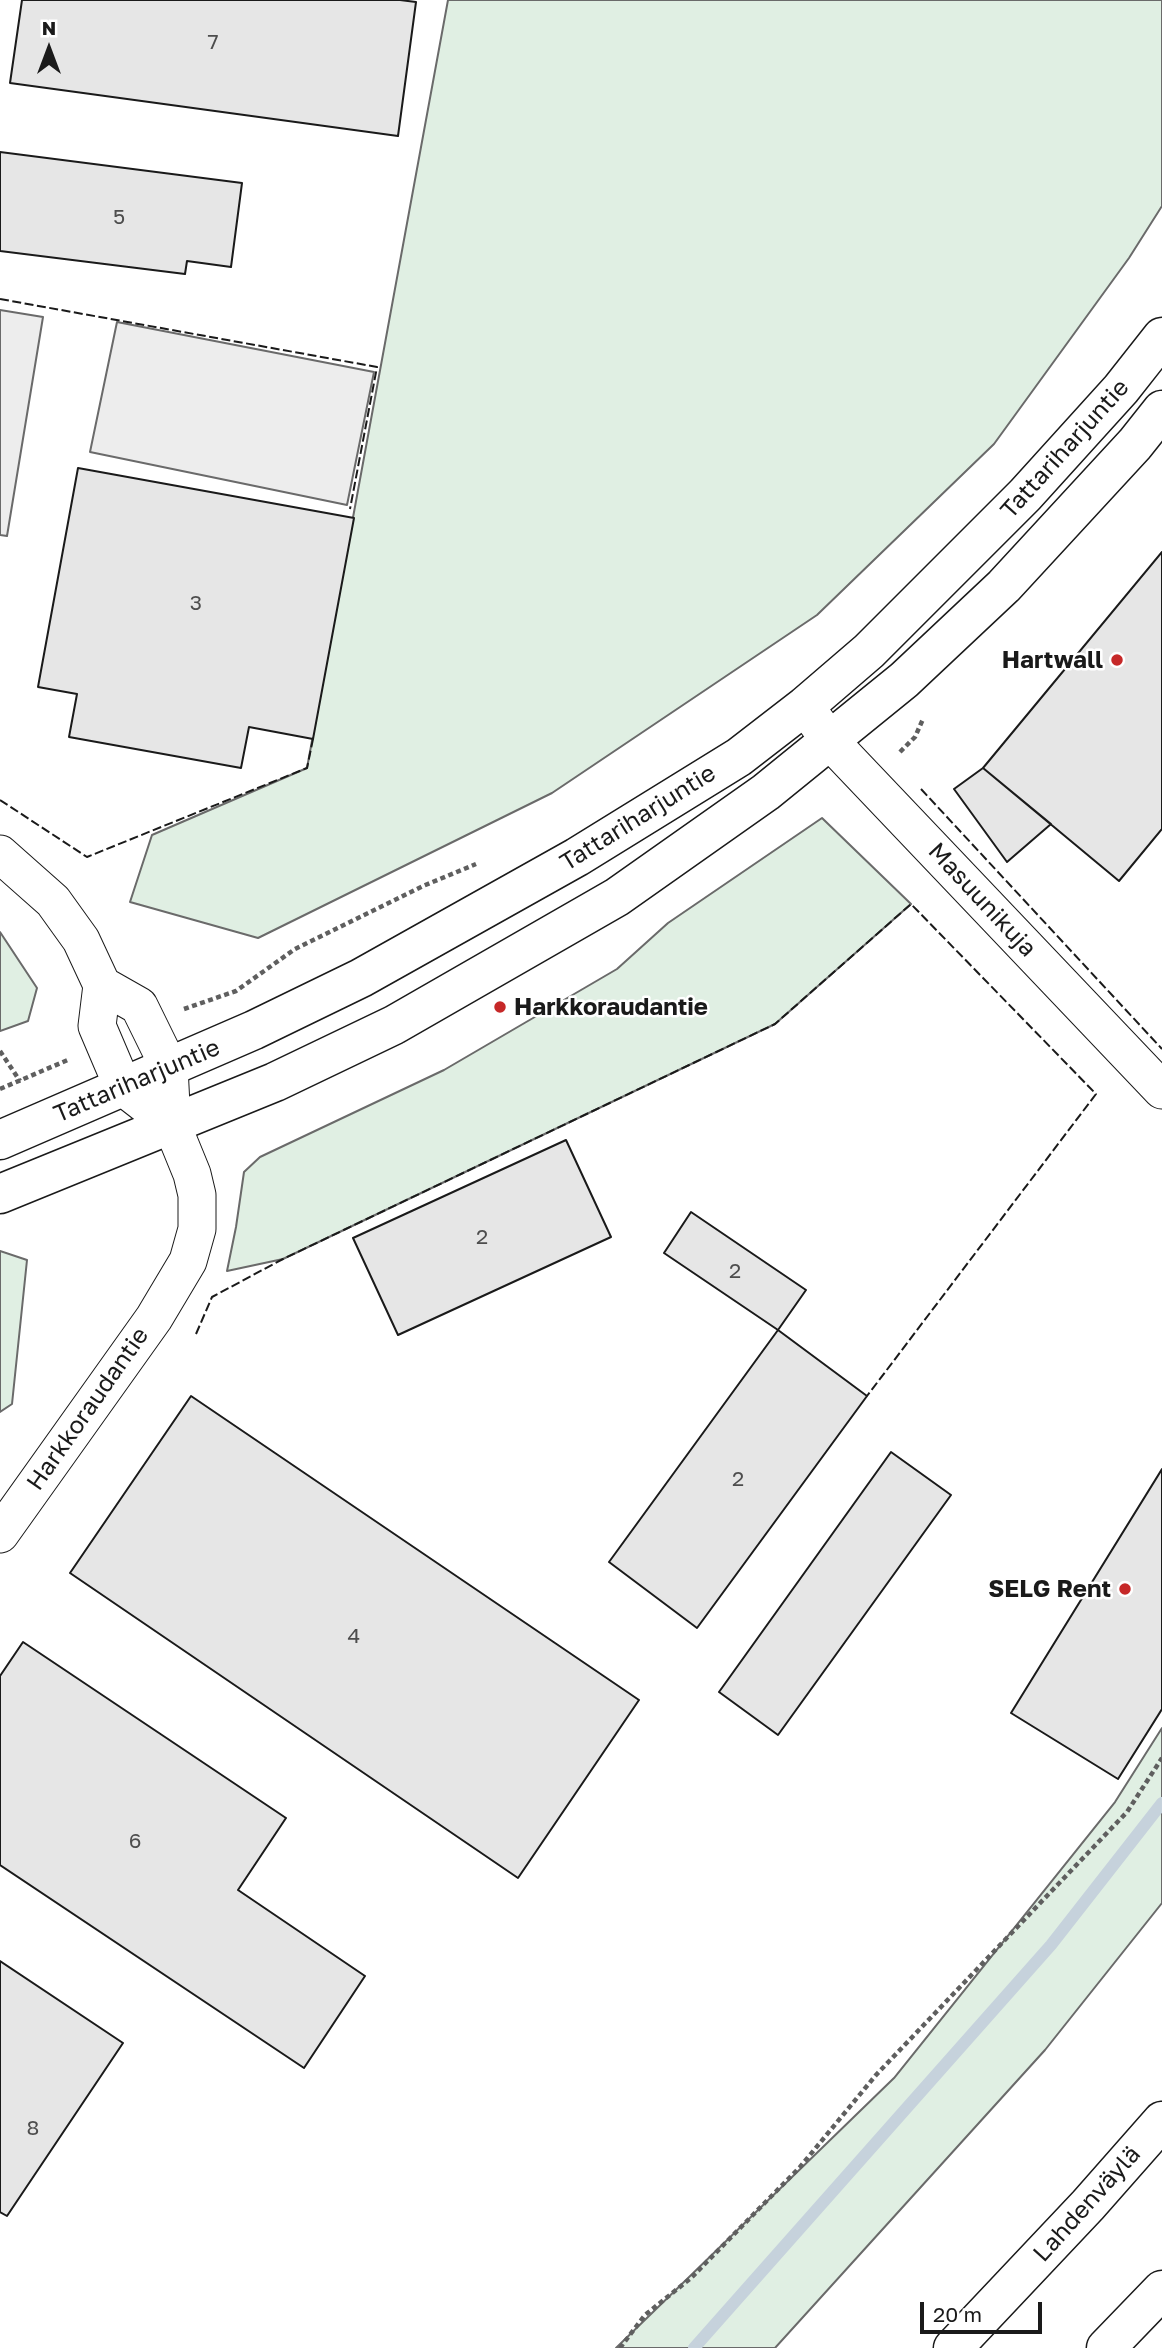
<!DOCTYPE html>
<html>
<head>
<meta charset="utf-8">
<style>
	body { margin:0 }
	#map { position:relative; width:1162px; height:2348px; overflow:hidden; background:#fff; font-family:"Golos Text",sans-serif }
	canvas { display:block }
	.north { position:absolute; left:14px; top:14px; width:70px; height:70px; -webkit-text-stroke:5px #fff; paint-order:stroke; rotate:0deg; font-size:19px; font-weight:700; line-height:28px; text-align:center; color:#1a1a1a }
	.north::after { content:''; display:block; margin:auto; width:24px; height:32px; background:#1a1a1a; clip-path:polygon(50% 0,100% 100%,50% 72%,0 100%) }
	.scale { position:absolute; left:920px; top:2302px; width:122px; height:32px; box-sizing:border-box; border:4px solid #1a1a1a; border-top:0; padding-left:9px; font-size:21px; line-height:24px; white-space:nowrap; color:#1a1a1a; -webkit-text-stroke:5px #fff; paint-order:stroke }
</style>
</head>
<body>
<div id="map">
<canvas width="1162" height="2348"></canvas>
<div class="north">N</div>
<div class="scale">20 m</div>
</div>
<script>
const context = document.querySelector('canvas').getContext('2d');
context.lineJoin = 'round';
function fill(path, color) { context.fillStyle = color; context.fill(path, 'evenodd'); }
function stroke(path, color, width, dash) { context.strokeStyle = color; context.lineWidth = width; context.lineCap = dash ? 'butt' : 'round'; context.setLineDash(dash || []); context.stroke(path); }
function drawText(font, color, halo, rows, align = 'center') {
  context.font = font + ' "Golos Text",sans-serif'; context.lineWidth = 5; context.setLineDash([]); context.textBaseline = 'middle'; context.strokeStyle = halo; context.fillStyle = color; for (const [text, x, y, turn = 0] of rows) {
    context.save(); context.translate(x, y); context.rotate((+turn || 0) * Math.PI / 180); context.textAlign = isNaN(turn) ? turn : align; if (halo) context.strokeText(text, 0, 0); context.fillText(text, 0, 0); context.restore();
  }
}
const green = new Path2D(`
	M448 0H1162V206L1129 258 994 444 817 615 552 793 258 938 130 902 152 835 307 768Z
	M822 818 911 904 775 1024 283 1259 227 1271 236 1227 244 1172 260 1157 444 1070 617 969 668 923Z
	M0 932 37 988 28 1021 0 1031Z
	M0 1251 27 1260 12 1404 0 1412Z
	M1162 1728V1903L1045 2050 775 2348H616L894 2078 1115 1802Z`);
fill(green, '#e0efe3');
stroke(green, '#6a6a6a', 2);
const parking = new Path2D(`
	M0 310 43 317 7 536 0 535Z
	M117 322 374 372 347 505 90 452Z`);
fill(parking, '#ededed');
stroke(parking, '#6a6a6a', 2);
stroke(new Path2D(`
	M694 2348 1051 1945 1162 1803`), '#c6d2dc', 12);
const building = new Path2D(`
	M22 0H400L416 2 398 136 10 83Z
	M0 152 242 183 231 267 187 261 185 274 0 251Z
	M78 468 354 518 313 739 249 727 241 768 69 737 77 694 38 687Z
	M1162 552V829L1119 881 983 768Z
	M983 768 1051 824 1007 862 954 789Z
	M566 1140 611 1237 398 1335 353 1238Z
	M691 1212 806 1290 778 1330 664 1253Z
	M778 1330 867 1396 697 1628 609 1562Z
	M191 1396 639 1700 518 1878 70 1573Z
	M891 1452 951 1495 778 1735 719 1692Z
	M1162 1469V1709L1118 1779 1011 1713Z
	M23 1642 286 1818 238 1890 365 1976 304 2068 0 1865V1676Z
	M0 1961 123 2043 7 2216 0 2212Z`);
fill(building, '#e6e6e6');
stroke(building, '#1a1a1a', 2);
const street = new Path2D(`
	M805 706 830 741 1162 1090
	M0 854 53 901 81 940 102 985 97 1026 123 1087 172 1125
	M0 1534 154 1318 188 1261 197 1229V1195L192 1174 172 1125 169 1067 139 1006 102 985`);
const primary = new Path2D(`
	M0 1140 254 1030 361 978 577 857 739 757 805 706 869 651 1025 495 1121 389 1162 337
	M0 1194 275 1082 394 1025 617 897 766 792 904 680 1004 586 1135 444 1162 410`);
const highway = new Path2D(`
	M953 2348 1088 2205 1162 2121
	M1106 2348 1162 2290`);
stroke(street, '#1a1a1a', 39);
stroke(primary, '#1a1a1a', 41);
stroke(highway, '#1a1a1a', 41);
stroke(new Path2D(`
	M900 752 915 737 923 719
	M184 1009 236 991 295 949 423 886 476 864
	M0 1051 20 1081
	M0 1089 70 1059
	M620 2348 645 2315 691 2278 800 2167 876 2075 1127 1812 1162 1758`), '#5f5f5f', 4.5, [5, 3.5]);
stroke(street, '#fff', 37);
stroke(primary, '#fff', 38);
stroke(highway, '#fff', 38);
stroke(new Path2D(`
	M0 299 377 367 350 509
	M921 789 1162 1049
	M0 800 87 857 307 768 313 739
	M196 1334 212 1297 283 1259 775 1024 911 904 1096 1094 867 1396`), '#1a1a1a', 2, [9, 3.5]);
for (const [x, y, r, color] of [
	[1117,660,7,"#c62828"],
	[500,1007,7,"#c62828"],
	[1125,1589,7,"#c62828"]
]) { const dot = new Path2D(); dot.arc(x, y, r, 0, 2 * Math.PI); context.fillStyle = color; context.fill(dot); stroke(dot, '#fff', 2.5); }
drawText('21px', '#4d4d4d', null, [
	["7",213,42],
	["5",119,217],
	["3",196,603],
	["2",482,1237],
	["2",735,1271],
	["2",738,1479],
	["4",354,1636],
	["6",135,1841],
	["8",33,2128]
]);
drawText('24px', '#1a1a1a', '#fff', [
	["Tattariharjuntie",1065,449,-48],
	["Tattariharjuntie",638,818,-32],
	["Masuunikuja",982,900,47],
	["Tattariharjuntie",137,1081,-23],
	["Harkkoraudantie",88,1409,-55],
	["Lahdenväylä",1087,2204,-48]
]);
drawText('bold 24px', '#1a1a1a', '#fff', [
	["Hartwall",1103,660],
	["Harkkoraudantie",514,1007,"left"],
	["SELG Rent",1111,1589]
], 'right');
</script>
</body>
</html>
